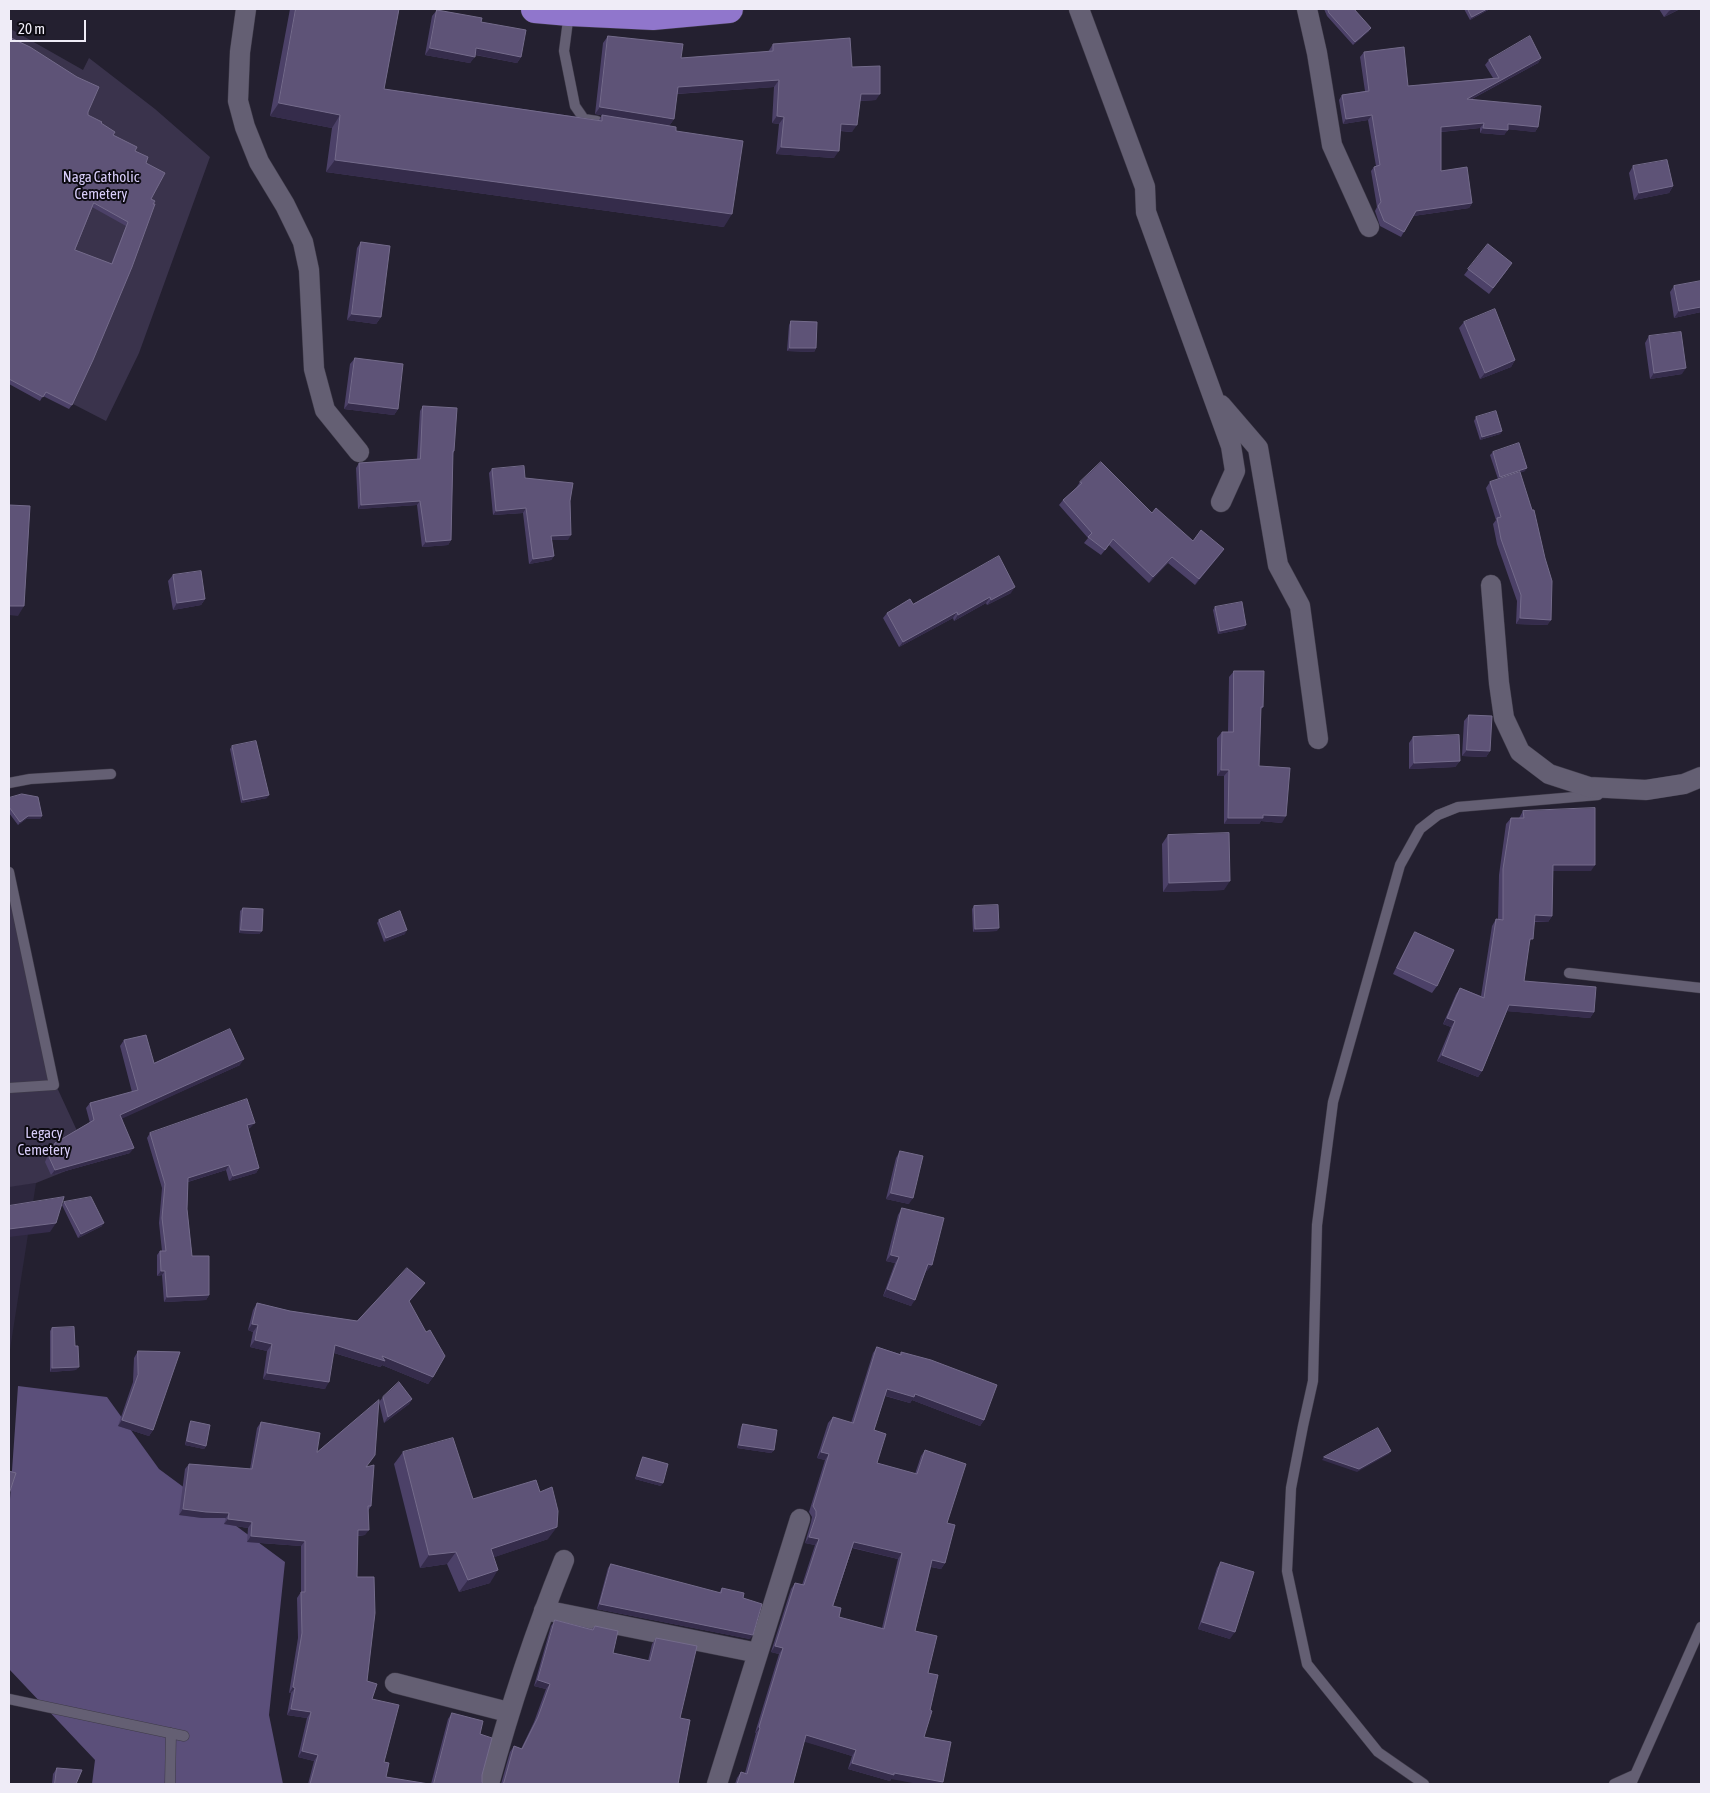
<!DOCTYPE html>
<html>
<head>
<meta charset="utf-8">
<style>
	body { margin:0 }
	#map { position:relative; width:1710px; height:1793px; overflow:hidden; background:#242030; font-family:"Asap Condensed",sans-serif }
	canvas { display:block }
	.frame { position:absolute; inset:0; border:10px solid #efecf7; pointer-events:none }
	.scale { position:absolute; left:10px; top:20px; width:76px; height:22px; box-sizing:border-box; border:2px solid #efecf7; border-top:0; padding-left:6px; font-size:15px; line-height:18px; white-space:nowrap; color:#efecf7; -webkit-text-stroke:4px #0d0b12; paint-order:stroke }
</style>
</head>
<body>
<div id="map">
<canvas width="1710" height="1793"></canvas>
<div class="frame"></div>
<div class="scale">20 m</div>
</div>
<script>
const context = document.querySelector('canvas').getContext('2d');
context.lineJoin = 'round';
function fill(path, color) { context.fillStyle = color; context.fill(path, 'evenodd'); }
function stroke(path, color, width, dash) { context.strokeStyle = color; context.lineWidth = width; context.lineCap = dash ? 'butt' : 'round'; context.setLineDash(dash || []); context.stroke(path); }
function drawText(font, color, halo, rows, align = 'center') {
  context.font = font + ' "Asap Condensed",sans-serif'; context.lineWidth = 4; context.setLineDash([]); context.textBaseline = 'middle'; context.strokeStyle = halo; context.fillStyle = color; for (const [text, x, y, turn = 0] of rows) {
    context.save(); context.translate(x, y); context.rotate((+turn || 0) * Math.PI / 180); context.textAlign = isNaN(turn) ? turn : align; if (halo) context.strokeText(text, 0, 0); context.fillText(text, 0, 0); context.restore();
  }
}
fill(new Path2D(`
	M36 1183 9 1356V1186Z`), '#2d273e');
fill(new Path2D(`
	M9 28 83 70 89 58 155 109 210 157 139 353 106 421 9 371Z
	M9 872 54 1081 91 1161 36 1183 9 1187Z`), '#3a334c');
fill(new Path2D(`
	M18 1386 107 1397 159 1469 285 1562 269 1715 283 1784H92L95 1760 9 1669V1513Z`), '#5b4f7a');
const lane = new Path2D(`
	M569 13 564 51 575 106 584 119 597 121
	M9 783 30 779 111 774
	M9 872 54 1085 9 1088
	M1569 973 1701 988
	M9 1699 184 1736
	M170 1784 171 1733
	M1424 1784 1378 1752 1307 1664 1287 1571 1291 1488 1303 1426 1313 1381 1317 1225 1333 1102 1400 865 1420 829 1438 815 1458 807 1598 795
	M1614 1784 1634 1775
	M1631 1784 1701 1627`);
const street = new Path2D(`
	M246 9 240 52 238 101 245 127 259 162 285 205 303 242 309 270 314 369 325 410 359 452
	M1079 9 1145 187 1146 212 1231 446 1235 471 1221 502
	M1307 9 1317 53 1332 145 1369 227
	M1221 405 1258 448 1278 565 1300 606 1318 739
	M1491 585 1499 683 1504 718 1520 752 1549 774 1589 787 1646 790 1684 784 1701 777
	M544 1610 758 1653
	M395 1683 508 1712
	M489 1784C510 1707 534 1634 564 1560
	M717 1784 800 1519`);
const highway = new Path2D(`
	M535 9 569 12 653 16 729 9`);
stroke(lane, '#3f3b49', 11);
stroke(street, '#3f3b49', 21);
stroke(highway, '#3f3b49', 29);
stroke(lane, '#645f73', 10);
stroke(street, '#645f73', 20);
stroke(highway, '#9076cc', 28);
fill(new Path2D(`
	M290 9H399L384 89 599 120 602 115 676 131 724 227 326 172 332 128 270 116Z
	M1324 9H1354L1369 31 1353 45 1327 16Z
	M1464 9H1490L1470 20Z
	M1659 9H1680L1664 17Z
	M437 10 481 22 521 57 517 63 475 55 470 63 425 55 432 16Z
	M608 36 681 58 768 52 773 44 852 67 876 100 860 101 852 132 840 131 834 158 776 154 779 124 772 123 774 87 677 94 674 119 669 126 595 114 603 43Z
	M9 37 88 112V115L101 123 113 135 135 151 146 163 151 199 72 405 69 409 43 396 40 401 9 384ZM92 207 126 226 111 264 75 250Z
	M1364 52 1408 86 1493 78 1485 65 1489 60 1541 58 1538 63 1472 99 1538 127 1535 132 1508 129 1504 135 1480 133V128L1441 132V171L1472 203 1469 208 1413 216 1401 237 1380 226 1375 211 1377 207 1371 171 1374 167 1376 166 1368 120 1343 124 1339 100 1342 95 1365 91 1360 57Z
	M1633 166 1673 186 1669 193 1634 200 1629 173Z
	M361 242 381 317 376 324 347 320 357 248Z
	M1488 244 1508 269 1489 294 1464 275Z
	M1701 281V312L1674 318 1670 292 1674 286Z
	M791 321 816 348 814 352 787 351 789 325Z
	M1464 322 1515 360 1511 367 1480 379 1459 328Z
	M1649 336 1682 374 1650 379 1645 343Z
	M355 358 398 409 394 415 344 409 350 364Z
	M423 406 454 451 453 454 451 540 448 545 422 547 417 505 358 509 356 468 359 463 417 459 420 411Z
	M1476 417 1502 431 1500 434 1480 440 1474 421Z
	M1493 452 1525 471 1520 472 1551 620 1547 625 1516 624 1517 601 1497 544 1493 524 1496 520 1486 488 1490 482 1498 479 1490 455Z
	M492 469 525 478 570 501 568 540H552L554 556 551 560 529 564 523 513 493 515 489 473Z
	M1080 482 1152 513 1193 541 1224 549 1195 585 1168 563 1149 583 1109 545 1101 555 1084 543 1088 538 1059 505 1063 500 1076 488Z
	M173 575 205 599 201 605 173 610 168 581Z
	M1011 593 987 605 986 603 954 621 953 618 899 647 883 618 887 613 913 604Z
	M1215 607 1244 629 1218 634 1213 610Z
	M1234 671 1263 707 1261 709 1259 766 1282 823 1261 821 1259 824H1224V776H1217V738L1222 732H1228L1229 677Z
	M1469 715 1490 751 1486 757 1462 756 1464 721Z
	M1413 737 1460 761 1455 767 1409 769V743Z
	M232 746 267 798 241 803 230 749Z
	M9 798 42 816 40 819H26L18 825 9 813Z
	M1523 811 1591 871H1553L1552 916 1548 922H1535L1529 945 1524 981 1594 1012 1590 1018 1507 1011 1482 1071 1478 1077 1437 1061 1451 1027 1443 1024 1456 994 1460 988 1481 996 1492 926 1496 919 1498 920 1499 875 1506 824 1511 818H1519Z
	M1168 835 1224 890 1163 892 1162 844Z
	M974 906 997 931 973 932 972 909Z
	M243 908 262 931 259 934 239 933 240 911Z
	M379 920 405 934 384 942 377 923Z
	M1415 932 1437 986 1432 993 1393 974 1411 938Z
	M124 1040 154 1063 240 1065 122 1118 130 1153 51 1175 45 1162 51 1148 55 1143 90 1123 86 1108 90 1103 132 1092 120 1046Z
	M251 1127 248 1129 259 1168 256 1173 229 1181 226 1170 188 1182 187 1209 192 1256 209 1295 206 1300 164 1302 162 1275 157 1276V1255L160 1251H162L159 1223 162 1188 147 1138 150 1133Z
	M900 1151 909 1204 886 1199 896 1158Z
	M64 1202 102 1226 78 1238 62 1205Z
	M902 1208 927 1271H926L911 1306 883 1296 895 1263 886 1261 898 1215Z
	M425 1283 409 1302 433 1377 428 1384 382 1365 380 1367 334 1353 325 1389 263 1379 267 1351 250 1347 253 1332 248 1330 253 1310 257 1303 290 1311 357 1321Z
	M52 1328 76 1370 50 1372V1331Z
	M877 1347 900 1354 901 1352 984 1420 980 1426 912 1400 910 1403 885 1396 874 1430 877 1463 915 1474 921 1456 925 1450 947 1523 945 1563 941 1569 931 1567 915 1631 891 1779 890 1781 848 1769 852 1756 804 1741 793 1784H735L737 1778 741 1772 745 1773 756 1733H755L779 1654 771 1652 791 1589 795 1583 802 1585 815 1545 805 1543 811 1522 812 1517 809 1512 825 1460 817 1458 828 1423 833 1417 851 1423 873 1353ZM852 1548 898 1559 882 1628 839 1617 833 1606Z
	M138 1351 153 1430 149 1436 118 1426 133 1382 134 1358Z
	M383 1397 412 1399 409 1404 384 1423 379 1402Z
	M191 1421 206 1446 204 1449 185 1445 189 1424Z
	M261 1422 317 1452 366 1467 371 1506 368 1511 365 1535 358 1536 357 1577 367 1681 372 1699 386 1777 429 1784H308L314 1761 298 1757 307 1718 287 1715 291 1693H289L298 1638 297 1598 301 1592V1546L247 1542 248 1528 224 1524 226 1518H202L179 1515 185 1469 189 1464 250 1469 257 1428Z
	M743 1424 774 1450 771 1453 737 1448 741 1427Z
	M403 1452 473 1499 548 1539 494 1557 490 1583 459 1592 447 1564 420 1568 394 1464Z
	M643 1457 661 1486 635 1479 641 1460Z
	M1221 1562 1230 1639 1198 1629 1217 1568Z
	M611 1564 719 1593 722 1588 743 1598 750 1639 597 1609 608 1568Z
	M555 1620 592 1629 595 1626 613 1653 648 1661 652 1644 656 1638 680 1718 678 1784H501L510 1752 514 1746 521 1749 534 1722 546 1689 534 1686 551 1626Z
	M452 1713 480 1734 482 1782 483 1784H431L448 1719Z
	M57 1768 76 1784H52L53 1774Z`), '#4c4168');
fill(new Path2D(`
	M1487 9H1490L1470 20 1472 17Z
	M1673 9H1680L1664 17 1669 11Z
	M1371 28 1369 31 1353 45 1355 42Z
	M430 48 475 57 470 63 425 55Z
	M476 48 521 57 517 63 472 54Z
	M1541 58 1538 63 1464 103 1467 99Z
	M779 80 774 87 673 94 678 87Z
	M861 94H880L876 100 856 101Z
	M279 103 340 115 332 128 270 116Z
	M600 107 674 119 669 126 595 114Z
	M1372 115 1368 120 1343 124 1346 119Z
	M777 116 784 117 779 124 772 123Z
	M1484 123 1480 128 1438 132 1441 127Z
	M841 124 857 125 852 132 836 130Z
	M1508 124 1538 127 1535 132 1505 129Z
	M1483 128 1508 130 1504 135 1480 133Z
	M781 147 839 151 834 158 776 154Z
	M335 160 732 214 724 227 326 172Z
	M1673 186 1669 193 1634 200 1639 193Z
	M1472 203 1469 208 1413 216 1416 211Z
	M1701 307V312L1674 318 1679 311Z
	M352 314 381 317 376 324 347 320Z
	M790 348H816L814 352 787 351Z
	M1515 360 1511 367 1480 379 1485 373Z
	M1686 368 1682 374 1650 379 1654 373Z
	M349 403 398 409 394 415 344 409Z
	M1502 431 1500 434 1480 440 1482 437Z
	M1527 468 1525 471 1498 480 1500 477Z
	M420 501 417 505 358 509 361 505Z
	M526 508 523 513 493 515 496 511Z
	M571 535 568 540H548L551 536Z
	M451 540 448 545 422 547 426 542Z
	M1224 549 1220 555 1195 585 1199 579Z
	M554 556 551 560 529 564 533 559Z
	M1172 557 1168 563 1149 583 1153 577Z
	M1015 587 1011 593 987 605 991 600Z
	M990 597 986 603 954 621 958 615Z
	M205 599 201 605 173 610 177 603Z
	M9 606H24L18 616 9 615Z
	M957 612 953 618 899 647 903 642Z
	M1520 618 1551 620 1547 625 1516 624Z
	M1246 625 1244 629 1218 634 1220 631Z
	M1467 750 1490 751 1486 757 1462 756Z
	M1460 761 1455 767 1409 769 1414 763Z
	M1221 770H1229L1224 776H1217Z
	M269 795 267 798 241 803 243 800Z
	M1263 815 1286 816 1282 823 1261 821 1259 824H1224L1228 818Z
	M28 816H42L40 819H26L18 825 20 822Z
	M1553 865H1595L1591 871H1549Z
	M1230 881 1224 890 1163 892 1169 883Z
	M1535 915 1552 916 1548 922 1531 921Z
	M999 928 997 931 973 932 975 929Z
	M241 930 262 931 259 934 239 933Z
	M407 930 405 934 384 942 386 938Z
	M1509 1005 1594 1012 1590 1018 1505 1011Z
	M1447 1018 1455 1021 1451 1027 1443 1024Z
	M1442 1055 1482 1071 1478 1077 1437 1061Z
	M244 1059 240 1065 117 1121 120 1115Z
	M255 1123 251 1127 243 1130 247 1125Z
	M134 1148 130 1153 51 1175 55 1170Z
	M229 1165 226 1170 184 1183 188 1178Z
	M259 1168 256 1173 229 1181 233 1176Z
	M891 1193 913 1198 909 1204 886 1199Z
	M56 1223 50 1232 9 1237V1229Z
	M104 1223 102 1226 78 1238 81 1234Z
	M891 1255 899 1257 895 1263 886 1261Z
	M928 1264 932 1265 927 1271 924 1270Z
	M161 1271H165L162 1275 157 1276Z
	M425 1283 420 1289 404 1308 409 1301Z
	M887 1289 915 1300 911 1306 883 1296Z
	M209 1295 206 1300 164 1302 167 1297Z
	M252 1324 258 1325 253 1332 248 1330Z
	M255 1340 272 1344 267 1351 250 1347Z
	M335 1345 382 1356 433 1377 428 1384 382 1365 380 1367 331 1352Z
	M79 1367 76 1370 50 1372 52 1368Z
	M267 1373 329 1382 325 1389 263 1379Z
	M887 1389 915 1394 984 1420 980 1426 912 1400 910 1403 883 1395Z
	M412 1399 409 1404 384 1423 388 1417Z
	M122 1420 153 1430 149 1436 118 1426Z
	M187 1441 206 1446 204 1449 185 1445Z
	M739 1445 774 1450 771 1453 737 1448Z
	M1391 1451 1389 1454 1357 1472 1322 1460 1324 1457Z
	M821 1452 829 1454 825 1460 817 1458Z
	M637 1476 663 1483 661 1486 635 1479Z
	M183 1509 229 1513 226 1518H202L179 1515Z
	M228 1519 252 1522 248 1528 224 1524Z
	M557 1527 548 1539 483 1561 491 1549Z
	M358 1530H369L365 1535 354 1536Z
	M251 1536 305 1541 301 1546 247 1542Z
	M809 1537 819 1539 815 1545 805 1543Z
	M854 1542 902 1553 898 1559 850 1547Z
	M456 1552 447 1564 420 1568 429 1555Z
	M932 1560 945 1563 941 1569 928 1566Z
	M498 1570 490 1583 459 1592 468 1580Z
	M600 1604 753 1635 750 1639 597 1609Z
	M1202 1622 1235 1632 1230 1639 1198 1629Z
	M775 1646 783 1648 779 1654 771 1652Z
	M538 1680 550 1684 546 1689 534 1686Z
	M293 1687 295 1688 291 1693H289Z
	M291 1709 311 1712 307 1718 287 1715Z
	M759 1727 760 1728 756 1733H755Z
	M806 1735 856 1750 852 1756 802 1741Z
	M302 1751 318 1755 314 1761 298 1757Z
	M852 1763 894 1773 943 1782 942 1784H918L891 1779 890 1781 848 1769Z`), '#352c4b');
const building = new Path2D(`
	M296 9H399L384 89 602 121V115L676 127V131L743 141 732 214 335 160 340 115 279 103Z
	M1328 9H1354L1371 28 1355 42 1329 13Z
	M1468 9H1487L1472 17Z
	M437 10 482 18 481 22 526 30 521 57 476 48 475 57 430 48Z
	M608 36 683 44 681 58 773 51V44L850 38 852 67 880 66V94H861L857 125 841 124 839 151 781 147 784 117 777 116 779 80 678 87 674 119 600 107Z
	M1530 36 1541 58 1467 99 1541 106 1538 127 1508 124V130L1483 128 1484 123 1441 127V171L1467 167 1472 203 1416 211 1404 232 1384 221 1378 206 1381 202 1374 167 1380 165 1372 115 1346 119 1342 95 1369 91 1364 52 1404 47 1408 86 1499 78 1489 60Z
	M9 37 30 47 77 77 99 87 88 112V115L102 122 101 123 115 132 113 135 137 147 135 151 148 157 146 163 165 173 151 199 155 201 153 204H155L132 267 93 360 72 405 46 392 43 397 9 379ZM94 203 128 222 112 264 75 250Z
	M1667 160 1673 186 1639 193 1633 166Z
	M361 242 390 246 381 317 352 314Z
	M1488 244 1512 263 1493 288 1468 269Z
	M1701 281V307L1679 311 1674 286Z
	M1495 309 1515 360 1485 373 1464 322Z
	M791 321 817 322 816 348H790Z
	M1681 332 1686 368 1654 373 1649 336Z
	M355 358 403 364 398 409 349 403Z
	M423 406 457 408 454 451H453L451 540 426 542 420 501 361 505 359 463 420 459Z
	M1496 411 1502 431 1482 437 1476 417Z
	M1519 443 1527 468 1500 477 1493 452Z
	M1101 462 1152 513 1156 508 1193 541 1201 530 1224 549 1199 579 1172 557 1153 577 1113 539 1105 550 1088 537 1092 533 1063 500 1082 483 1080 482Z
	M524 466 525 478 573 483 570 501 571 535 551 536 554 556 533 559 526 508 496 511 492 469Z
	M1520 472 1532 510H1534L1545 558 1552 581 1551 620 1520 618 1521 595 1501 539 1497 518 1501 517 1490 482Z
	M9 505 30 506 24 606H9Z
	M999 556 1015 587 991 600 990 597 958 615 957 612 903 642 887 613 910 599 913 604Z
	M201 571 205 599 177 603 173 575Z
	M1242 602 1246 625 1220 631 1215 607Z
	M1234 671H1264L1263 707H1261L1259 766 1290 768 1286 816 1263 815V818H1228L1229 770H1221L1222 732H1233Z
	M1469 715 1492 716 1490 751 1467 750Z
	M1459 735 1460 761 1414 763 1413 737Z
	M256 741 269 795 243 800 232 746Z
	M22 794 38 797 42 816H28L20 822 9 807V798Z
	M1595 808V865H1553L1552 916 1535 915 1533 939H1530L1524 981 1596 987 1594 1012 1509 1005 1482 1071 1442 1055 1455 1021 1447 1018 1460 988 1484 998 1496 919 1503 920V869L1511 818H1524L1523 811Z
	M1229 833 1230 881 1169 883 1168 835Z
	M998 905 999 928 975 929 974 906Z
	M243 908 263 909 262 931 241 930Z
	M400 911 407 930 386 938 379 920Z
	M1415 932 1454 950 1437 986 1397 968Z
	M230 1029 244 1059 120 1115 134 1148 55 1170 49 1157 55 1143 94 1120 90 1103 138 1090 124 1040 146 1035 154 1063Z
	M247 1099 255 1123 247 1125 259 1168 233 1176 229 1165 188 1178 187 1209 192 1256H209V1295L167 1297 165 1271H161L160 1251H166L162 1218 165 1184 150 1133Z
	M900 1151 923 1156 913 1198 891 1193Z
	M64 1197 56 1223 9 1229V1206Z
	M91 1197 104 1223 81 1234 64 1202Z
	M902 1208 944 1218 932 1265 928 1264 915 1300 887 1289 899 1257 891 1255Z
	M407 1268 425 1283 409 1301 426 1332 430 1330 445 1356 433 1377 382 1356 385 1361 335 1345 329 1382 267 1373 272 1344 255 1340 258 1325 252 1324 257 1303 290 1311 357 1321Z
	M74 1327 75 1346H78L79 1367 52 1368V1328Z
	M877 1347 901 1355V1352L931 1360 997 1385 984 1420 915 1394 914 1397 887 1389 874 1430 886 1434 877 1463 917 1474 925 1450 966 1464 947 1523 955 1525 945 1563 932 1560 915 1631 937 1636 928 1673 938 1675 930 1710 932 1711 924 1737 951 1742 943 1782 894 1773V1775L852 1763 856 1750 806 1735 793 1784H737L741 1772 747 1774 760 1728 759 1727 783 1648 775 1646 795 1583 804 1585 819 1539 809 1537 816 1516V1511L813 1506 829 1454 821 1452 833 1417 853 1423ZM854 1542 902 1553 884 1629 839 1617 841 1608 833 1606Z
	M138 1351 180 1352 153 1430 122 1420 138 1375Z
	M399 1382 412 1399 388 1417 383 1397Z
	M379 1400 375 1455 366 1467 374 1465 371 1506H368L369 1530H358L357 1577H374L375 1613 367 1681 377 1684 372 1699 399 1705 384 1762 389 1763 386 1777 429 1784H310L318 1755 302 1751 311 1712 291 1709 295 1688 293 1687 302 1633 301 1592H305V1541L251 1536 252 1522 228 1519 229 1513 206 1512 183 1509 189 1464 252 1469 261 1422 320 1433 317 1452Z
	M191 1421 210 1425 206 1446 187 1441Z
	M743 1424 777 1430 774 1450 739 1445Z
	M1378 1428 1391 1451 1359 1469 1324 1457Z
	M453 1438 473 1499 536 1480 540 1492 552 1487 558 1511 557 1527 491 1549 498 1570 468 1580 456 1552 429 1555 403 1452Z
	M643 1457 668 1464 663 1483 637 1476Z
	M9 1471 16 1473 9 1494Z
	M1221 1562 1254 1572 1235 1632 1202 1622Z
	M611 1564 721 1593 722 1588 744 1593 743 1598 762 1604 753 1635 600 1604Z
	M555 1620 593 1630 595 1626 618 1631 613 1653 650 1661 656 1638 697 1646 680 1718 690 1720 678 1784H503L504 1782 514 1746 522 1749 538 1717 550 1684 538 1680Z
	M452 1713 483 1721 480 1734 492 1738 482 1775V1782L483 1784H434Z
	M57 1768 82 1770 76 1784H55Z`);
fill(building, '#5e5377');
stroke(building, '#746b8b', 1);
drawText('15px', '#d8cdf9', '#0d0b12', [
	["Naga Catholic",101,177],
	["Cemetery",101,194],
	["Legacy",44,1133],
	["Cemetery",44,1150]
]);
</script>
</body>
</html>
